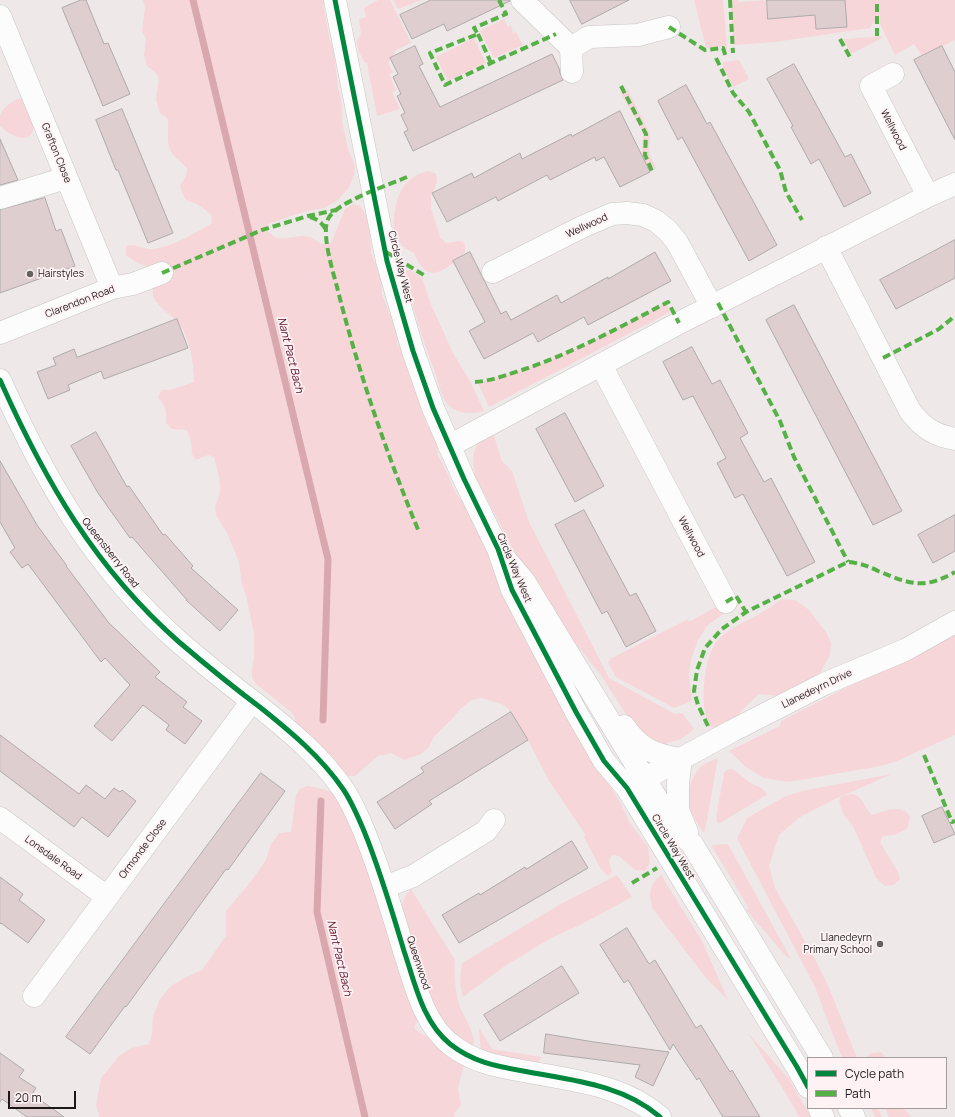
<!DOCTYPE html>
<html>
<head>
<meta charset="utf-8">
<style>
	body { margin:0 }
	#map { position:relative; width:955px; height:1117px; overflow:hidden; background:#eee8e8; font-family:Manrope,sans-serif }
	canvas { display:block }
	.legend { position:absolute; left:807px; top:1057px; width:140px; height:52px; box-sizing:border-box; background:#fef2f4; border:1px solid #a49b9c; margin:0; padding:5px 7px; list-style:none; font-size:12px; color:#1d1919 }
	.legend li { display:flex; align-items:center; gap:8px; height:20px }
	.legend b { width:20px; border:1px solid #a49b9c }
	.scale { position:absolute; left:8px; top:1091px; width:68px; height:18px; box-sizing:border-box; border:2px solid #1d1919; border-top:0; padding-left:5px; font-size:12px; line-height:14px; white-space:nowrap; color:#1d1919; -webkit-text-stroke:3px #fef2f4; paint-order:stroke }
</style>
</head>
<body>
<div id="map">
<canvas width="955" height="1117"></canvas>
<ul class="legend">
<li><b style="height:5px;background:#00873e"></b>Cycle path</li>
<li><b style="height:5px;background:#55b145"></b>Path</li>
</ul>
<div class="scale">20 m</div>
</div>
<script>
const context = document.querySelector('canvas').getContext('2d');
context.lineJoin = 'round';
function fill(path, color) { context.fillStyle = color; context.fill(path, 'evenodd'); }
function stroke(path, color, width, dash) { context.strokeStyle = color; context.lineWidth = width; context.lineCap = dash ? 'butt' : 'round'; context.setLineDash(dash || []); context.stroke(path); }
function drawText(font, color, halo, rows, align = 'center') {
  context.font = font + ' Manrope,sans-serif'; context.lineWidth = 3.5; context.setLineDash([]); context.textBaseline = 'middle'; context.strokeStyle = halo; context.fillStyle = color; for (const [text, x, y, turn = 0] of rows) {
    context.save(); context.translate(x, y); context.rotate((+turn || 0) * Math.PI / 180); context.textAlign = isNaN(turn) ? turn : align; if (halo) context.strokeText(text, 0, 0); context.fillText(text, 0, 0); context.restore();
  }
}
fill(new Path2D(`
	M143 0H345L323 5 330 40 334 52 338 88 342 106V122L348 149 355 166 354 175 350 186 338 200 324 208 303 212 268 224 267 231C270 233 274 237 278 238 297 240 303 229 321 244L331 243 345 209 353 204 360 206 366 215 370 230 371 253 381 276 382 294 396 331 398 345 406 356 423 396 422 409 427 425 436 438 438 455 447 472 454 490 472 516 589 752 620 802 630 823 648 847 650 863 645 871 635 870 619 856 612 855 609 861 612 872 608 876 600 868 584 837 585 834 549 781 528 740 511 712 504 705 482 698 472 700 460 709 452 719 434 737 429 747 421 754 404 760 391 753 378 756 355 776H341L295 730V718L291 712 256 684 252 678V668L254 658V633L246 595 242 584 239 562 227 533 216 515 215 506C225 489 218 474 214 457L208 455 196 460 192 454 191 441 187 430 172 429 166 423C167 412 166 405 158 398L161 390H170L194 382C194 363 190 341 180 324 178 321 174 318 171 316 150 298 148 295 160 269 147 267 137 264 126 255V246C136 243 141 249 151 249 171 248 195 233 212 223L211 215C209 213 206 210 203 208 191 199 185 206 180 186L186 176 187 168C174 155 167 154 168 133 168 127 169 123 167 118L160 113 156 100 159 78 155 72 147 66 144 55 146 39 142 31 145 7Z
	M378 0H390L411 43 396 50 388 63 393 72 389 74 396 90 392 92 400 109 377 116 367 63H365L358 50 357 41 361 34 359 19 366 17 364 8Z
	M393 0H422L398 9Z
	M694 0H723L727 49 725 50 724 46 706 48Z
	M730 0H738L739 2 767 0 768 19 789 17 788 0 814 1 817 29 847 27 838 0H955V40L922 56 914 44 895 55 880 24V15L870 28 775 42 734 45Z
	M504 19 508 27 511 25 513 33 516 32 523 45 494 58 480 31Z
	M881 36 882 38 851 54 843 39Z
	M474 38 486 63 448 81 436 57Z
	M739 60 749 79 733 87 723 68V62Z
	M628 90 650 134 649 153 656 168 650 172 642 156 643 133 621 93Z
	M20 98 29 103C30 109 34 116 34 122 34 148 12 137 0 126 0 123 0 119 0 116 2 107 13 101 20 98Z
	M429 171 436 174 437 182 431 196V208L440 237 446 243 461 241 465 244V252C447 269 428 288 414 253 406 249 400 245 396 237 393 233 393 225 394 219 396 195 404 176 429 171Z
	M410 270 422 278 430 302 453 353 471 383 484 411C471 415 454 414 445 401 440 393 438 381 435 372 422 339 413 306 403 272Z
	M666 302 670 312 489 407 478 383 544 362 584 345Z
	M493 433 502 461 512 471 529 522 609 678 675 714 682 713 694 729C685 737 680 741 668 742L667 745 655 743 638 733 600 674 552 614 521 564 475 476C471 461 473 450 481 437Z
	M734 597 736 604 707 626 698 640 691 660 689 676 692 701 674 708 616 677 608 662 610 661V659L688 619 689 622Z
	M782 599 795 600 808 609 826 632 831 643 830 655 820 673 781 696 759 694 741 711 733 724 719 730 710 726C703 713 703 700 704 685 705 670 708 653 717 641 726 630 744 622 756 616 765 611 773 605 782 599Z
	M955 632V735L897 761 881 766 788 782 764 778 747 768 729 751 780 726 781 721Z
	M718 758 706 825 704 833C700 827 695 821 692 814 685 798 689 776 703 765 707 762 713 760 718 758Z
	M728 769H731L735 771 752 784 762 788 767 794 765 796 720 823 717 822C715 814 723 784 724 773Z
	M892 774 842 796C844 796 849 794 852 794 864 796 864 809 872 815 885 811 903 803 910 817L907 829 894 835 883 836 880 842 898 872 900 879 894 885 885 886 876 878 853 826 843 814 839 802 841 796 800 817 779 835 769 866 775 888 816 961 830 990 857 1058H843L838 1048 815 987 737 838 747 818 784 797 802 791Z
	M307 786C320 787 327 792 339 793L355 830 396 963 402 974 418 1020 414 1028 420 1033 433 1040 464 1065 458 1088 461 1105 455 1112 454 1117H100L96 1105 101 1078 119 1056 132 1048 149 1044 152 1034 153 1017 160 999 171 986 186 977 202 970 226 936V911L252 880 266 860 271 844 279 833 291 832 296 795 300 789Z
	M728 844 791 959 786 956 746 910 749 908 711 845Z
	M617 875 632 897 582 924 551 938 505 966 463 997C459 985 460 974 462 963L559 905Z
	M661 875 702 941 728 1000 707 979 653 909C648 895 649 885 661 875Z
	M411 889 455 960C454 975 455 992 460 1007 466 1021 475 1032 474 1048L461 1042 434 1013 402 905 405 897Z
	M480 1029 492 1049 541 1057 539 1062 536 1064 481 1052 479 1030Z
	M748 1033 789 1079 811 1117H799L791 1102Z
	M881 1052 886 1058H865L871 1053Z
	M871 1108H878L882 1117H875Z
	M885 1108H904L911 1117H889Z`), '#f7d6da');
stroke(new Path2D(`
	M193 0 328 559 323 720
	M321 801 317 912 365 1117`), '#d8a8ae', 7);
const building = new Path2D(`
	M81 0H86L104 44 108 43 130 94 103 106 62 8Z
	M431 0H510V1L447 31 444 24 412 39 400 15Z
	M570 0H629L582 24Z
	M767 0H845L847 27 816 29 815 15 768 19Z
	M415 46 423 64 419 66 440 107 552 54 559 68 560 73 563 80 413 151 404 132 408 130 401 115 405 113 397 96 401 94 393 77 398 74 390 58Z
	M942 46 955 72V140L914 60Z
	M794 64 845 157 851 154 871 193 844 207 819 159 811 164 791 127 793 126 767 79Z
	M686 85 707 124 710 122 777 245 749 261 682 137 678 140 658 101Z
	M122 109 173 233 148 243 118 170H116L96 120Z
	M620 111 650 172 620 187 604 157 596 161 595 157 550 180 547 175 498 201 496 197 447 222 432 193 472 173 474 178 520 153 522 159 571 134 572 136Z
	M0 139 18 180 0 185Z
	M45 198 56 231 61 229 75 266 0 293V210Z
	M955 240V278L896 309 880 280Z
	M470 252 501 314 506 311 511 320 557 295 561 303 608 277V279L655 252 671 281 588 325 584 317 538 342 533 333 484 359 469 331 485 322 453 261Z
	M794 305 902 511 873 525 766 320Z
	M177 319 188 348 104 379 101 371 68 385 70 390 48 399 37 372 56 365 53 358 74 349 77 357Z
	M692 347 712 384 720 380 748 433 740 438 764 482 771 478 815 562 787 576 743 494 735 498 717 463 726 458 693 396 683 400 663 362Z
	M565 413 604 486 575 502 536 429Z
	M96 432 127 487 129 486 163 535 165 534 193 566 191 568 238 610 220 631 186 600H187L132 537 130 538 98 493 71 446Z
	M0 461 37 525 67 566H66L109 623 160 672 155 677 187 702 183 707 202 721 185 744 166 730 169 725 143 705 112 741 94 726 130 685 105 658 101 662 28 564 22 568 10 552 15 548 0 522Z
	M584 510 630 596 636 593 656 631 626 647 607 611 602 614 555 525Z
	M955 515V551L933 563 918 535Z
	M511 712 528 740 429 801 432 804 395 829 377 802 424 772 421 768Z
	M0 735 79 794 86 785 105 799 114 788 120 792 122 790 136 801 108 837 82 817 74 827 0 771Z
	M261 773 285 791 228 870 226 869 126 1007 125 1006 90 1054 66 1037Z
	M942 807 955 834 934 843 922 816Z
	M572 841 588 868 459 943 442 915 479 893 480 895 525 867 526 869Z
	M0 877 23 894 19 900 45 920 28 943 1 923 0 924Z
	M627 928 649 964 655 960 696 1028 701 1025 730 1072 732 1070 760 1117H723L699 1078 697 1080 673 1044 670 1050 628 980 624 983 600 945Z
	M562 966 579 993 500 1041 484 1015Z
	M546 1034 594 1042 669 1052 653 1086 635 1077 640 1065 544 1053Z
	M0 1053 24 1070 19 1077 36 1088 32 1094 64 1117H27L2 1099 0 1102Z`);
fill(building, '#deced0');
stroke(building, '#afaaaa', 1);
const minor = new Path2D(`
	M335 0 387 261 413 351 433 408 464 479 498 549 512 590 576 712 604 761 627 788 797 1067 808 1087
	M522 0 571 48 589 37 638 35 669 27
	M0 16 112 288
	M571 48 572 72
	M893 74 871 86 928 196
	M0 198 66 178
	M826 247 910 411C923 428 934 435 955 439
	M493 272 582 227 612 214 627 213 643 215 656 221 668 231 677 242 712 307
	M0 333 112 288 133 284 162 273
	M601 365 726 602
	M0 380C45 481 95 568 179 642 206 665 233 687 261 708 291 732 321 757 343 789 352 802 358 817 364 831 380 870 392 911 404 951 415 983 422 1021 450 1044 473 1062 495 1066 523 1071 570 1080 622 1084 660 1117
	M449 446 679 323 928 196 955 184
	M507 561 524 581 674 827 692 844 822 1058
	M624 726C639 749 655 755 681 759L678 783V810L687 832
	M631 786 732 731 824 684 905 650 955 622
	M0 818 107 897
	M385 887 413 876 486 831 494 820
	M34 996 252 701
	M819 1108 823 1117
	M849 1108 854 1117`);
stroke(minor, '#cac6c6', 23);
stroke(minor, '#fcfcfc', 22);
stroke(new Path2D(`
	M499 0 506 14 474 28 478 34 430 53 445 85 491 63 556 34
	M730 0 733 53
	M669 27 705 50 723 48 726 57
	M478 34 491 63
	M877 36V0
	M840 39 851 59
	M716 58 733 93 749 112 780 170 786 192 802 220
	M621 86 646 134 645 155 652 171
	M407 177C389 185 336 202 328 219 321 233 333 272 337 287 358 371 386 452 419 532
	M310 217C318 219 322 223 326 230
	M386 252 427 277
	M162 273 262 230 308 216 336 210
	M718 303 780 421 794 457 848 562
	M883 358 939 329 955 316
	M475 382C491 381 506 375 522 370 573 353 620 327 668 302L679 323
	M726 602 736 596 746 612
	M708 726 698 705 694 691 697 670 705 648 722 629 746 612 848 562C859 563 868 566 878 571 910 584 923 590 955 572
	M924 755 952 822 955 821
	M632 883 657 868`), '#55b145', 4, [8, 4]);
stroke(new Path2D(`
	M335 0 387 261 413 351 433 408 464 479 498 549 512 590 576 712 604 761 627 788 797 1067 808 1087
	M0 380C45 481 95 568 179 642 206 665 233 687 261 708 291 732 321 757 343 789 352 802 358 817 364 831 380 870 392 911 404 951 415 983 422 1021 450 1044 473 1062 495 1066 523 1071 570 1080 622 1084 660 1117`), '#00873e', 5);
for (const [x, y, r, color] of [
	[30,274,4,"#666161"],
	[880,944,4,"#666161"]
]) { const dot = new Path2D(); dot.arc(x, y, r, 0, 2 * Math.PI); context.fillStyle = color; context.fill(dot); stroke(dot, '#fef2f4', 1.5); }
drawText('10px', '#1d1919', '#fef2f4', [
	["Wellwood",893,130,63],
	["Grafton Close",56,153,68],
	["Wellwood",587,226,-25],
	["Circle Way West",400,267,76],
	["Clarendon Road",80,302,-21],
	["Wellwood",691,537,62],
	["Queensberry Road",110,553,52],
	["Circle Way West",514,568,67],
	["Llanedeyrn Drive",817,689,-26],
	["Circle Way West",673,847,59],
	["Ormonde Close",143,849,-53],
	["Lonsdale Road",53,858,36],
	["Queenwood",418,963,72]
]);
drawText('10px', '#1d1919', '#fef2f4', [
	["Hairstyles",38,274],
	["Llanedeyrn",872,938,"right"],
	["Primary School",872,950,"right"]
], 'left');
drawText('italic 11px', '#5a0922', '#fef2f4', [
	["Nant Pact Bach",290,355,76],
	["Nant Pact Bach",339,958,77]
]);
</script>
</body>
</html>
